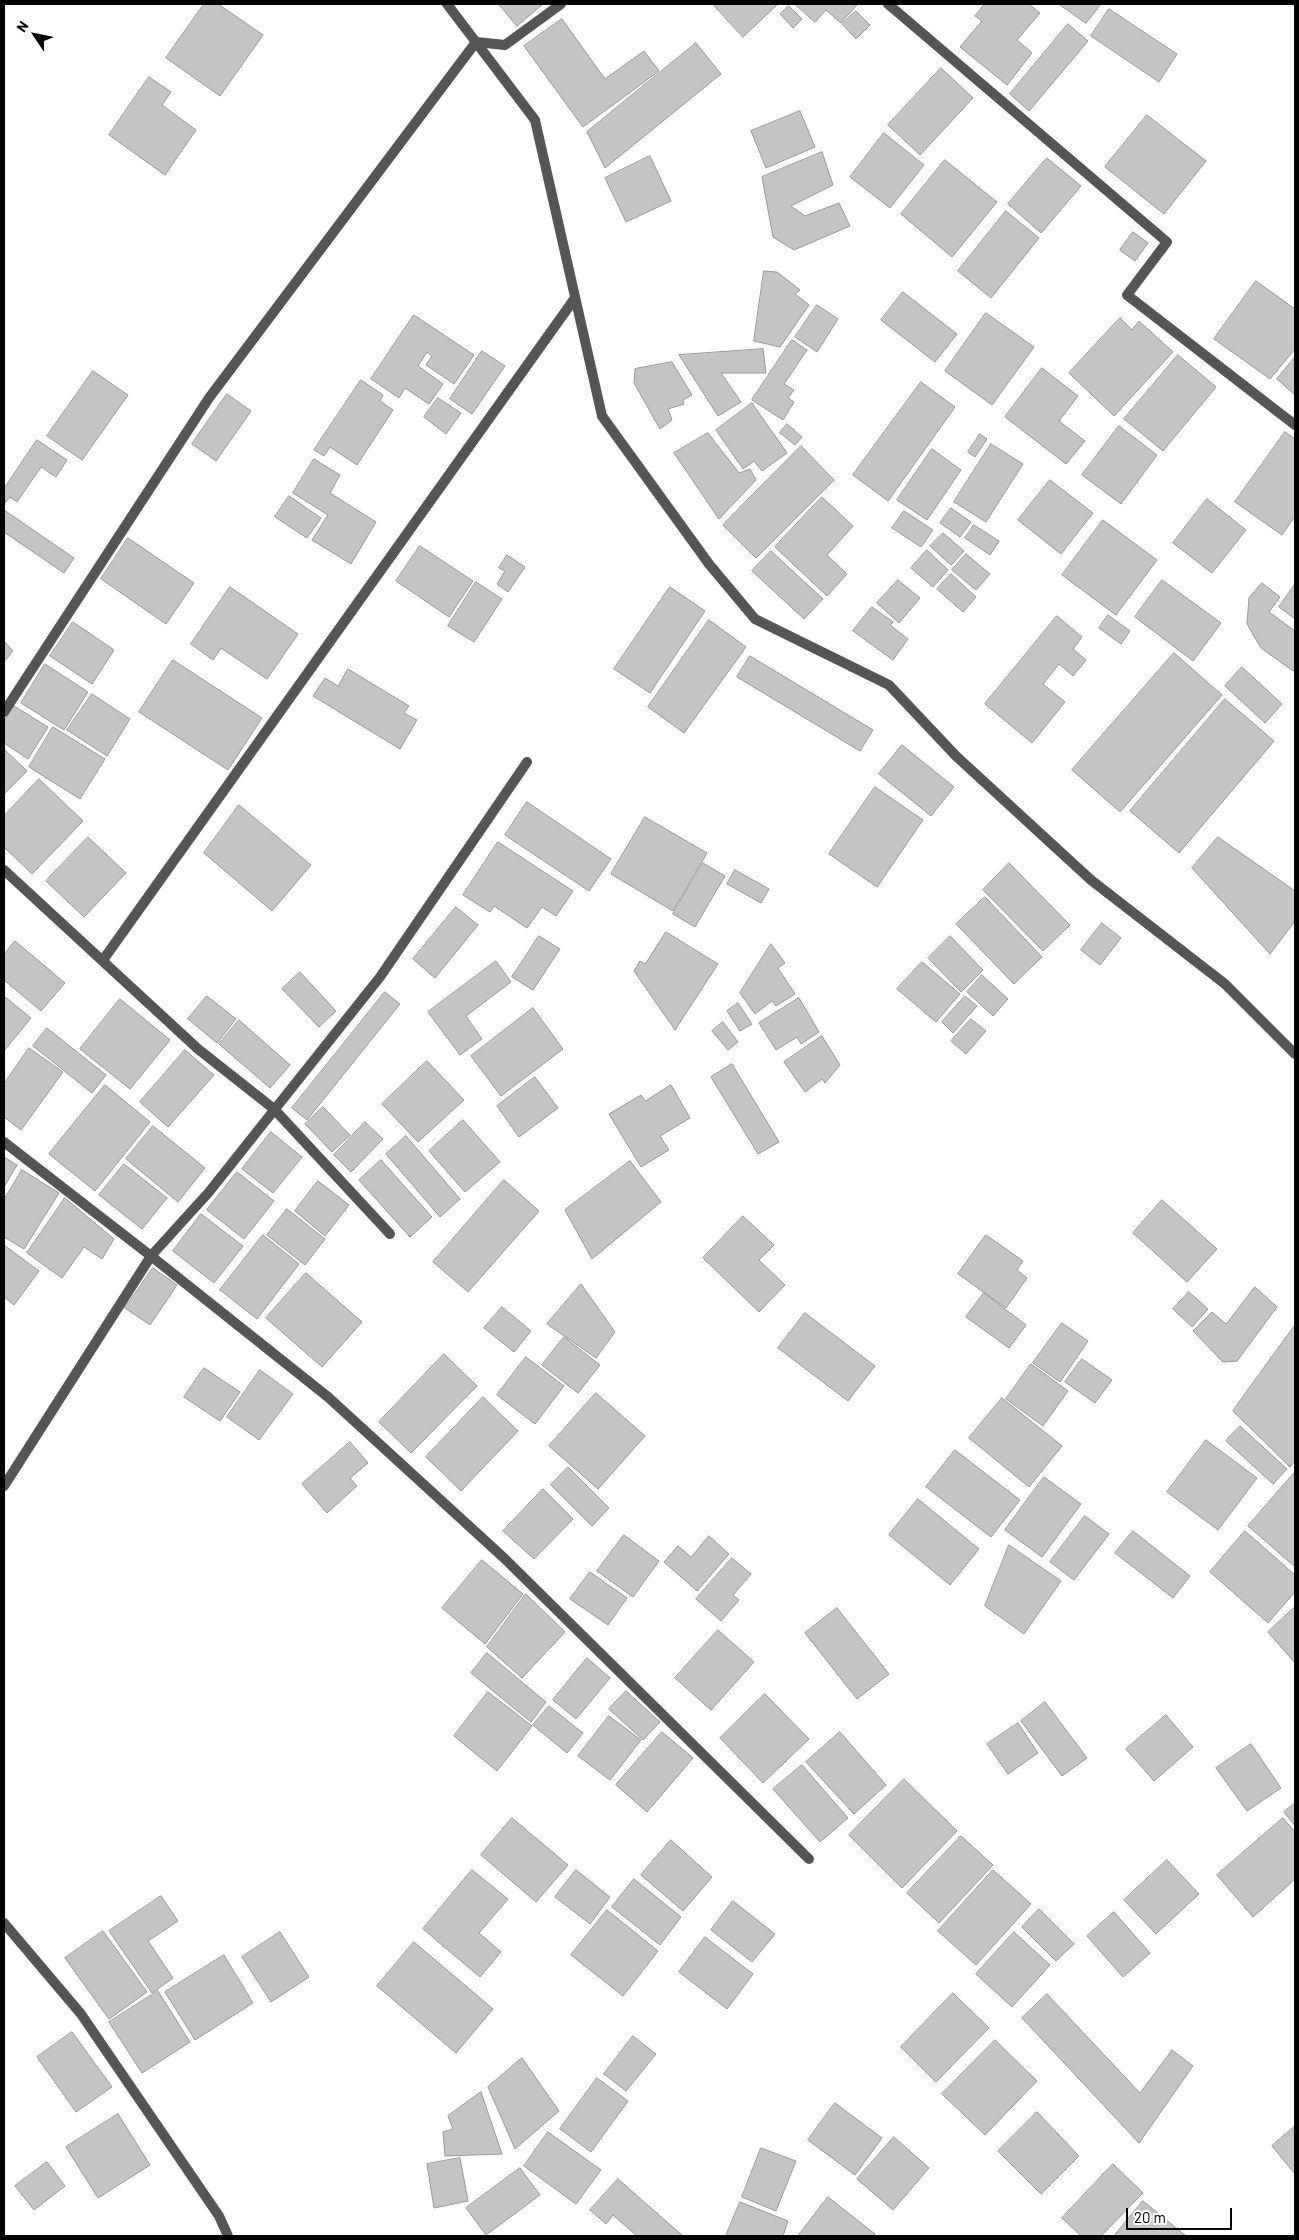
<!DOCTYPE html>
<html>
<head>
<meta charset="utf-8">
<style>
	body { margin:0 }
	#map { position:relative; width:1299px; height:2240px; overflow:hidden; background:#fff; font-family:Barlow,sans-serif }
	canvas { display:block }
	.frame { position:absolute; inset:0; border:5px solid #000; pointer-events:none }
	.north { position:absolute; left:10px; top:10px; width:50px; height:50px; -webkit-text-stroke:4px #fff; paint-order:stroke; rotate:304deg; font-size:14px; font-weight:700; line-height:20px; text-align:center; color:#000 }
	.north::after { content:''; display:block; margin:auto; width:18px; height:22px; background:#000; clip-path:polygon(50% 0,100% 100%,50% 72%,0 100%) }
	.scale { position:absolute; left:1126px; top:2208px; width:106px; height:22px; box-sizing:border-box; border:2px solid #000; border-top:0; padding-left:6px; font-size:15px; line-height:18px; white-space:nowrap; color:#000; -webkit-text-stroke:4px #fff; paint-order:stroke }
</style>
</head>
<body>
<div id="map">
<canvas width="1299" height="2240"></canvas>
<div class="frame"></div>
<div class="north">N</div>
<div class="scale">20 m</div>
</div>
<script>
const context = document.querySelector('canvas').getContext('2d');
context.lineJoin = 'round';
function fill(path, color) { context.fillStyle = color; context.fill(path, 'evenodd'); }
function stroke(path, color, width, dash) { context.strokeStyle = color; context.lineWidth = width; context.lineCap = dash ? 'butt' : 'round'; context.setLineDash(dash || []); context.stroke(path); }
const building = new Path2D(`
	M204 4H218L263 35 220 96 166 58Z
	M499 4H543L517 26Z
	M713 4H778L743 37Z
	M795 4H856L857 5 841 23 826 10 815 22Z
	M985 4H1029L1040 13 1017 40 1032 53 1007 85 960 47 982 21 975 16Z
	M1059 4H1101L1086 23Z
	M789 6 802 19 793 28 780 14Z
	M1109 9 1177 54 1159 82 1091 36Z
	M856 11 870 25 856 39 842 24Z
	M562 19 605 79 644 51 659 71 583 127 524 46Z
	M1068 24 1088 41 1029 111 1010 94Z
	M696 43 721 74 605 168 587 132Z
	M941 68 973 98 920 155 888 125Z
	M149 77 171 92 162 105 196 130 165 175 109 135Z
	M800 111 815 147 766 168 751 131Z
	M1147 115 1206 161 1164 214 1105 167Z
	M884 133 924 165 890 208 850 177Z
	M822 152 833 185 791 206 805 216 839 203 850 226 794 250 773 237 762 177Z
	M650 156 671 201 626 222 605 178Z
	M1047 158 1081 186 1041 233 1008 204Z
	M945 160 997 202 952 257 901 214Z
	M1006 211 1039 238 991 298 958 271Z
	M1133 232 1148 243 1135 261 1120 250Z
	M764 271 777 272 800 290 795 294 809 305 780 347 754 341Z
	M1256 281 1295 309V349L1270 379 1214 339Z
	M903 292 957 334 935 362 881 320Z
	M817 305 838 319 817 352 795 337Z
	M986 313 1034 347 992 405 945 371Z
	M414 315 474 355 454 384 426 365 432 356 427 352 418 366 443 384 429 404 405 388 399 398 371 379Z
	M1120 318 1132 330 1139 321 1173 352 1114 416 1069 373Z
	M792 340 807 350 784 384 794 390 788 398 794 402 783 420 752 400Z
	M763 349 766 373H721L741 402 718 416 679 355Z
	M482 351 505 366 472 414 450 399Z
	M1178 355 1216 387 1163 451 1124 419Z
	M1295 357V395L1277 379Z
	M672 362 692 395 683 400 684 404 668 409 672 420 660 429 634 383 635 369Z
	M1042 368 1078 396 1059 421 1085 441 1066 464 1005 417Z
	M93 371 128 395 82 460 47 436Z
	M361 380 383 395 380 401 393 410 357 465 330 447 324 456 314 450Z
	M921 382 955 407 888 501 853 475Z
	M227 394 251 411 216 461 192 444Z
	M438 398 461 413 446 434 424 417Z
	M752 403 787 453 762 471 754 461 743 469 716 430Z
	M787 424 802 437 795 445 780 433Z
	M1119 426 1157 455 1121 504 1082 475Z
	M1285 432 1295 439V516L1282 535 1235 502Z
	M708 433 739 473 750 469 756 480 719 519 674 453Z
	M980 434 987 439 975 457 968 452Z
	M37 440 67 460 56 477 41 467 17 502 10 497 5 503 4 489Z
	M991 444 1023 464 986 522 954 502Z
	M801 446 834 480 756 558 723 525Z
	M932 449 961 470 927 520 897 500Z
	M314 459 340 475 330 493 376 522 351 564 312 540 328 515 293 493Z
	M1050 480 1093 513 1061 554 1018 520Z
	M289 496 321 518 307 538 275 517Z
	M822 497 853 526 827 555 847 574 827 596 775 547Z
	M1207 499 1246 530 1212 573 1173 543Z
	M951 508 971 522 960 537 940 523Z
	M4 510 74 558 64 573 4 532Z
	M904 511 933 530 921 547 892 528Z
	M1103 520 1157 560 1116 615 1062 575Z
	M974 525 999 541 990 555 965 538Z
	M943 533 964 551 951 565 930 546Z
	M128 538 194 583 166 624 101 579Z
	M420 546 473 581 449 617 396 581Z
	M927 550 948 570 933 587 911 568Z
	M771 551 823 599 804 619 752 571Z
	M966 554 990 574 976 590 952 570Z
	M507 555 525 567 508 592 497 584 505 571 499 568Z
	M951 574 976 597 963 612 937 589Z
	M898 580 920 598 899 623 877 603Z
	M1162 580 1221 623 1193 661 1135 617Z
	M476 582 502 599 474 642 448 626Z
	M1262 583 1280 597 1269 612 1295 631V668L1293 671 1261 648 1247 624 1249 598Z
	M1295 584V619L1279 607Z
	M230 587 298 634 267 679 221 648 213 660 191 644Z
	M670 587 705 611 650 693 614 669Z
	M872 607 893 622 890 625 908 639 893 660 853 631Z
	M1108 615 1130 631 1121 644 1099 628Z
	M1057 616 1082 637 1073 649 1086 660 1073 676 1059 664 1043 684 1065 702 1032 743 985 704Z
	M709 620 746 647 684 733 648 707Z
	M73 622 114 650 92 684 50 656Z
	M4 641 13 651 4 662Z
	M1174 653 1222 695 1120 812 1072 770Z
	M750 656 873 730 860 751 737 677Z
	M173 660 262 718 228 770 139 712Z
	M45 664 88 692 64 730 21 703Z
	M1242 667 1282 704 1265 723 1225 686Z
	M348 669 409 706 404 713 417 720 400 749 313 696 325 678 338 686Z
	M92 694 130 719 107 756 67 730Z
	M1225 699 1274 741 1179 853 1130 811Z
	M14 706 48 727 28 759 4 743V722Z
	M53 727 105 759 80 799 29 767Z
	M902 745 954 787 931 816 879 774Z
	M4 749 27 771 4 794Z
	M39 779 83 821 32 874 4 847V816Z
	M875 787 923 820 877 887 829 854Z
	M527 802 611 859 589 891 505 835Z
	M239 805 311 865 272 911 204 853Z
	M645 817 707 853 673 911 611 874Z
	M88 837 126 873 84 917 46 881Z
	M1218 837 1295 891V921L1270 954 1192 868Z
	M498 842 573 891 556 916 542 907 527 928 494 906 490 912 463 895Z
	M703 863 725 876 695 927 673 914Z
	M1009 863 1070 925 1043 951 983 890Z
	M735 870 769 889 761 903 727 884Z
	M985 897 1042 957 1014 984 956 924Z
	M456 907 478 925 435 978 413 959Z
	M1102 923 1121 938 1100 965 1081 950Z
	M666 932 718 964 675 1030 634 971 640 961 645 964Z
	M539 936 560 949 533 990 512 977Z
	M950 936 983 970 961 992 928 958Z
	M15 941 65 983 41 1011 4 980V955Z
	M771 944 785 963 778 968 795 994 776 1006 772 1001 755 1014 740 993Z
	M496 961 511 982 466 1016 482 1039 460 1055 428 1012Z
	M922 962 960 994 936 1022 897 989Z
	M300 972 336 1011 319 1027 282 989Z
	M982 975 1008 999 993 1016 967 992Z
	M385 992 400 1004 307 1120 292 1108Z
	M4 996 31 1018 4 1051Z
	M207 996 236 1019 217 1043 188 1019Z
	M965 996 977 1006 953 1033 942 1022Z
	M799 998 819 1032 801 1044 797 1037 776 1050 759 1023Z
	M120 999 170 1040 130 1089 80 1049Z
	M738 1003 752 1024 740 1031 727 1011Z
	M533 1008 563 1049 501 1096 471 1056Z
	M971 1019 986 1031 966 1054 951 1041Z
	M239 1020 290 1065 270 1088 219 1044Z
	M723 1022 738 1042 728 1050 712 1031Z
	M47 1028 106 1075 92 1093 33 1046Z
	M822 1036 840 1065 825 1083 822 1079 805 1092 784 1062Z
	M29 1048 63 1072 21 1130 4 1117V1084Z
	M185 1050 214 1075 168 1127 140 1102Z
	M427 1061 464 1100 418 1142 382 1104Z
	M732 1064 779 1142 758 1154 711 1077Z
	M535 1077 558 1108 519 1137 497 1106Z
	M105 1085 150 1122 95 1191 49 1154Z
	M671 1085 690 1118 660 1136 669 1150 641 1167 609 1114 641 1095 645 1101Z
	M323 1107 350 1135 332 1152 305 1124Z
	M463 1120 500 1162 465 1192 429 1151Z
	M365 1122 383 1139 351 1172 334 1155Z
	M153 1126 205 1168 178 1202 126 1159Z
	M271 1132 302 1157 273 1193 242 1169Z
	M406 1136 460 1199 440 1217 386 1154Z
	M4 1157 17 1165 4 1187Z
	M381 1160 432 1217 410 1237 359 1180Z
	M630 1161 661 1202 592 1259 565 1210Z
	M124 1164 167 1198 142 1229 99 1195Z
	M22 1170 59 1193 24 1249 4 1237V1200Z
	M237 1172 274 1201 244 1239 207 1210Z
	M504 1180 539 1211 468 1292 433 1262Z
	M318 1181 349 1205 325 1236 295 1211Z
	M65 1198 114 1239 102 1259 84 1247 62 1278 27 1253Z
	M1162 1200 1217 1249 1187 1282 1133 1233Z
	M287 1209 325 1239 305 1265 267 1235Z
	M201 1214 243 1246 214 1283 173 1251Z
	M743 1216 774 1245 759 1260 785 1285 759 1312 703 1258Z
	M263 1235 299 1264 257 1319 220 1290Z
	M986 1235 1023 1261 1017 1270 1027 1278 1006 1308 958 1274Z
	M4 1245 39 1271 14 1305 4 1297Z
	M153 1268 177 1285 150 1325 125 1308Z
	M306 1273 362 1322 322 1367 266 1318Z
	M581 1284 615 1332 596 1358 547 1324Z
	M1255 1287 1277 1307 1237 1361 1223 1362 1193 1331 1212 1312 1226 1324Z
	M1189 1292 1208 1309 1192 1327 1173 1309Z
	M984 1293 1026 1325 1009 1348 966 1317Z
	M502 1307 531 1331 514 1352 484 1328Z
	M805 1313 875 1366 848 1401 778 1348Z
	M1062 1323 1088 1341 1060 1382 1033 1363Z
	M1295 1325V1461L1290 1467 1233 1411Z
	M564 1337 600 1365 578 1393 542 1365Z
	M444 1354 477 1386 411 1453 379 1422Z
	M526 1357 564 1386 535 1424 497 1395Z
	M1082 1359 1112 1380 1095 1403 1065 1382Z
	M1031 1364 1068 1391 1043 1426 1006 1399Z
	M204 1368 240 1392 220 1421 184 1397Z
	M260 1370 293 1394 259 1440 227 1417Z
	M596 1393 645 1436 598 1489 549 1446Z
	M483 1397 518 1431 461 1491 426 1457Z
	M1002 1398 1062 1446 1029 1487 969 1438Z
	M1240 1426 1287 1469 1273 1484 1226 1441Z
	M1206 1440 1257 1478 1218 1530 1167 1492Z
	M350 1442 368 1463 350 1478 357 1486 327 1513 302 1484Z
	M955 1450 1020 1500 991 1537 926 1487Z
	M568 1467 609 1508 592 1526 551 1485Z
	M1295 1472V1564L1294 1566 1248 1526Z
	M1044 1477 1081 1504 1042 1557 1005 1530Z
	M543 1489 573 1519 534 1559 503 1531Z
	M918 1499 979 1549 950 1585 889 1535Z
	M1085 1516 1109 1534 1074 1580 1050 1562Z
	M1133 1531 1190 1576 1173 1598 1115 1553Z
	M1245 1531 1295 1575V1592L1268 1623 1210 1572Z
	M624 1535 659 1561 633 1597 597 1571Z
	M709 1536 729 1554 697 1591 664 1562 678 1546 691 1557Z
	M1009 1545 1061 1581 1024 1634 985 1606Z
	M732 1558 751 1574 733 1595 739 1600 721 1621 696 1599Z
	M482 1560 523 1594 485 1644 442 1608Z
	M590 1572 627 1598 608 1625 570 1599Z
	M526 1594 565 1632 522 1678 487 1647Z
	M1295 1607V1663L1268 1632Z
	M837 1608 889 1674 857 1699 805 1633Z
	M718 1630 754 1662 711 1710 675 1678Z
	M487 1653 546 1702 531 1722 471 1673Z
	M587 1658 610 1678 576 1719 553 1700Z
	M626 1691 660 1722 643 1740 609 1709Z
	M488 1692 532 1726 497 1771 454 1736Z
	M765 1694 809 1739 763 1783 720 1738Z
	M1045 1702 1087 1758 1062 1776 1021 1721Z
	M549 1706 583 1733 567 1753 533 1725Z
	M1166 1715 1193 1747 1154 1781 1126 1749Z
	M609 1716 641 1740 610 1780 578 1756Z
	M1018 1723 1038 1753 1008 1774 987 1744Z
	M662 1732 693 1758 647 1812 616 1785Z
	M840 1732 886 1785 854 1814 806 1762Z
	M1251 1744 1281 1788 1247 1811 1216 1768Z
	M802 1765 848 1818 820 1842 773 1789Z
	M904 1779 957 1831 902 1888 849 1835Z
	M1295 1803V1826L1284 1812Z
	M512 1818 568 1865 536 1902 481 1855Z
	M1283 1818 1295 1832V1879L1253 1917 1217 1875Z
	M961 1836 993 1865 939 1923 907 1893Z
	M671 1840 712 1877 683 1911 641 1875Z
	M1167 1860 1199 1894 1156 1934 1124 1900Z
	M472 1870 508 1899 479 1933 501 1952 480 1977 423 1929Z
	M576 1870 610 1897 590 1924 555 1897Z
	M993 1870 1031 1904 976 1965 938 1931Z
	M634 1879 681 1917 660 1945 612 1907Z
	M161 1896 178 1921 148 1941 173 1978 152 1993 109 1931Z
	M733 1901 775 1934 752 1962 711 1930Z
	M1039 1909 1074 1944 1056 1961 1022 1927Z
	M607 1910 658 1951 623 1996 571 1955Z
	M1114 1912 1150 1953 1123 1977 1087 1936Z
	M103 1931 147 1992 109 2019 65 1958Z
	M280 1932 309 1977 271 2002 242 1957Z
	M1014 1932 1050 1965 1012 2007 976 1974Z
	M705 1937 753 1974 727 2009 679 1972Z
	M414 1942 493 2009 456 2053 377 1986Z
	M224 1955 253 2003 195 2040 165 1992Z
	M158 1991 190 2042 142 2073 109 2022Z
	M953 1993 989 2028 936 2082 901 2047Z
	M1047 1994 1140 2093 1172 2050 1193 2066 1139 2143 1022 2018Z
	M72 2032 112 2087 76 2112 37 2057Z
	M633 2036 656 2054 626 2091 604 2074Z
	M995 2040 1037 2081 985 2135 942 2094Z
	M522 2058 559 2111 515 2149 488 2087Z
	M597 2078 628 2101 591 2152 560 2129Z
	M481 2092 502 2154 445 2156 443 2132 453 2129 448 2116Z
	M835 2103 882 2138 855 2175 808 2140Z
	M1037 2112 1079 2156 1041 2194 998 2151Z
	M118 2114 150 2165 98 2198 66 2147Z
	M1295 2126V2174L1272 2146Z
	M548 2132 601 2170 576 2204 524 2166Z
	M894 2137 929 2168 893 2210 857 2179Z
	M761 2148 796 2161 776 2211 742 2197Z
	M460 2158 468 2201 434 2208 427 2164Z
	M47 2162 65 2186 34 2210 15 2186Z
	M1113 2164 1143 2193 1101 2236H1081L1062 2218Z
	M520 2168 540 2195 486 2235 466 2208Z
	M618 2179 683 2236H637L613 2215 606 2224 590 2210Z
	M828 2197 875 2234 873 2236H798Z
	M1143 2201 1186 2236H1114Z
	M740 2202 788 2221 783 2236H726Z`);
fill(building, '#c4c4c4');
stroke(building, '#999', 1);
stroke(new Path2D(`
	M888 4 1167 242 1127 295 1295 425
	M4 712 209 398 476 42 505 45 561 4
	M4 870 198 1049 274 1109 390 1234
	M103 960 575 298
	M4 1142 151 1256 328 1397 504 1558 809 1859
	M4 1486 151 1256 209 1192 380 977 527 762
	M4 1923 81 2014 219 2216 228 2236`), '#555', 10);
stroke(new Path2D(`
	M447 4 535 120 602 416 709 564 755 619 889 685 956 756 1091 880 1225 984 1295 1054`), '#555', 10);
</script>
</body>
</html>
